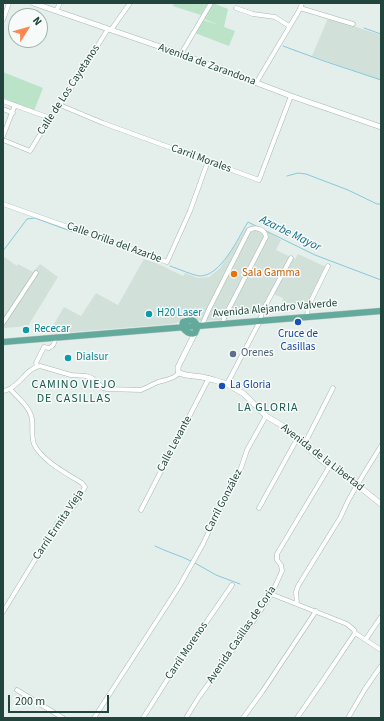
<!DOCTYPE html>
<html>
<head>
<meta charset="utf-8">
<style>
	body { margin:0 }
	#map { position:relative; width:384px; height:721px; overflow:hidden; background:#e4efeb; font-family:"Source Sans 3",sans-serif }
	canvas { display:block }
	.frame { position:absolute; inset:0; border:4px solid #21443c; pointer-events:none }
	.north { position:absolute; left:8px; top:8px; width:40px; height:40px; box-sizing:border-box; background:#f6fbf9; border:1px solid #a1b2ad; border-radius:50%; rotate:53deg; font-size:11px; font-weight:700; line-height:16px; text-align:center; color:#21443c }
	.north::after { content:''; display:block; margin:auto; width:14px; height:18px; background:#ff8852; clip-path:polygon(50% 0,100% 100%,50% 72%,0 100%) }
	.scale { position:absolute; left:8px; top:695px; width:101px; height:18px; box-sizing:border-box; border:2px solid #21443c; border-top:0; padding-left:5px; font-size:12px; line-height:14px; white-space:nowrap; color:#21443c; -webkit-text-stroke:3px #f6fbf9; paint-order:stroke }
</style>
</head>
<body>
<div id="map">
<canvas width="384" height="721"></canvas>
<div class="frame"></div>
<div class="north">N</div>
<div class="scale">200 m</div>
</div>
<script>
const context = document.querySelector('canvas').getContext('2d');
context.lineJoin = 'round';
function fill(path, color) { context.fillStyle = color; context.fill(path, 'evenodd'); }
function stroke(path, color, width, dash) { context.strokeStyle = color; context.lineWidth = width; context.lineCap = dash ? 'butt' : 'round'; context.setLineDash(dash || []); context.stroke(path); }
function drawText(font, color, halo, rows, align = 'center') {
  context.font = font + ' "Source Sans 3",sans-serif'; context.lineWidth = 3; context.setLineDash([]); context.textBaseline = 'middle'; context.strokeStyle = halo; context.fillStyle = color; for (const [text, x, y, turn = 0] of rows) {
    context.save(); context.translate(x, y); context.rotate((+turn || 0) * Math.PI / 180); context.textAlign = isNaN(turn) ? turn : align; if (halo) context.strokeText(text, 0, 0); context.fillText(text, 0, 0); context.restore();
  }
}
fill(new Path2D(`
	M328 18 381 35V80L312 56Z
	M252 225 270 233 281 240 276 250 295 259 298 254 326 267 307 304 281 307 283 298 271 293 260 314 222 318 220 320 201 321 197 320 195 317 183 318 180 322 172 324 48 334 64 307 81 316 96 293 118 305 144 259 156 263 183 276 185 273 198 278 209 277 220 268 246 228Z
	M3 256 17 266 18 264 33 272 40 264 58 277 28 326 5 328 3 327Z`), '#d2e0da');
fill(new Path2D(`
	M174 3H196L195 5 197 3H208L201 15 182 9 173 6Z
	M213 3 228 9 224 27 235 31 229 46 195 33 203 20 219 25 204 19Z
	M3 72 43 88 34 111 3 98Z`), '#bbe3c8');
stroke(new Path2D(`
	M364 28 381 34
	M283 46 324 61 381 80
	M287 176 298 173 306 174 348 190 377 204H381
	M264 230 315 255 381 280
	M3 251 27 219 35 218 73 232
	M170 266C176 268 195 276 200 276 221 276 238 238 248 222L258 227
	M155 546C167 552 179 555 191 561
	M195 563 216 575 240 584`), '#86c8da', 1);
const minor = new Path2D(`
	M236 8 253 14 275 17 289 26
	M300 8 353 24
	M56 11 60 3
	M3 20 9 3
	M111 30 130 3
	M181 54 211 3
	M256 83 300 9 302 3
	M3 101 50 118
	M60 105 103 123 259 180 291 96
	M3 109 13 113
	M3 136 15 105
	M3 140 30 151 50 118 64 99 108 29
	M3 204 167 262 190 211 208 161
	M307 317 308 307 328 266
	M3 323 36 273
	M202 325 209 309 249 230C255 226 265 229 266 237L224 318 223 324
	M44 347 49 348C54 346 55 343 55 338
	M37 366 36 363 44 347
	M227 384 260 321 262 312 291 258
	M3 391C5 391 7 390 9 389 21 384 27 368 40 366L71 375 86 376 92 378 103 388 107 389 141 390 158 382 166 380 174 377 179 373
	M304 445 333 388
	M259 508 297 439
	M141 510 209 378
	M271 594 347 624 354 630 355 633 381 650
	M297 604 296 592 298 586 340 518 348 501 357 485 381 446
	M3 612 58 522 74 506 85 487 82 483C67 474 41 460 34 444 31 436 33 427 32 419 30 407 18 398 10 389
	M366 639 381 617
	M17 690 63 718
	M94 718 180 585 203 544 216 516 240 471 247 450 266 416
	M143 718 174 669 232 585
	M186 718 199 697 252 623 272 593 282 571 281 565 277 560V554L329 467
	M243 718 262 692 316 611
	M297 718 324 679 355 633
	M348 718 365 689 381 666`);
const tertiary = new Path2D(`
	M33 3 181 54 291 96 381 127
	M195 333 178 367V370L179 373 186 375 202 377 214 380 227 384 244 394 266 416 283 426 325 463 346 476 381 504`);
const primary = new Path2D(`
	M190 320 194 321 198 326 195 333C190 335 185 331 182 327L183 322Z
	M3 342 381 311`);
stroke(minor, '#a6b8b3', 5);
stroke(tertiary, '#a6b8b3', 6);
stroke(primary, '#c1cbc8', 7);
stroke(minor, '#fff', 4);
stroke(tertiary, '#fff', 5);
stroke(primary, '#64aa9c', 6);
for (const [x, y, r, color] of [
	[234,274,4,"#e8710a"],
	[149,314,4,"#0f9aa8"],
	[298,322,4,"#1a4fb4"],
	[26,330,4,"#0f9aa8"],
	[233,354,4,"#5c6f8a"],
	[68,358,4,"#0f9aa8"],
	[222,386,4,"#1a4fb4"]
]) { const dot = new Path2D(); dot.arc(x, y, r, 0, 2 * Math.PI); context.fillStyle = color; context.fill(dot); stroke(dot, '#f6fbf9', 1.5); }
drawText('11px', '#21443c', '#f6fbf9', [
	["Avenida de Zarandona",207,65,20],
	["Calle de Los Cayetanos",69,90,-57],
	["Carril Morales",201,159,20],
	["Calle Orilla del Azarbe",114,243,20],
	["Avenida Alejandro Valverde",275,309,-5],
	["Calle Levante",175,444,-62],
	["Avenida de la Libertad",322,458,38],
	["Carril González",224,501,-63],
	["Carril Ermita Vieja",59,525,-56],
	["Avenida Casillas de Coria",242,635,-56],
	["Carril Morenos",187,651,-56]
]);
drawText('11px', '#c56008', '#f6fbf9', [
	["Sala Gamma",242,274]
], 'left');
drawText('11px', '#0d838f', '#f6fbf9', [
	["H20 Laser",157,314],
	["Rececar",34,330],
	["Dialsur",76,358]
], 'left');
drawText('11px', '#164399', '#f6fbf9', [
	["Cruce de",298,335],
	["Casillas",298,348],
	["La Gloria",230,386,"left"]
]);
drawText('11px', '#4e5e75', '#f6fbf9', [
	["Orenes",241,354]
], 'left');
drawText('italic 12px', '#136d88', '#f6fbf9', [
	["Azarbe Mayor",290,234,26]
]);
context.letterSpacing = '1px';
drawText('12px', '#1a594d', '#f6fbf9', [
	["CAMINO VIEJO",74,385],
	["DE CASILLAS",74,399],
	["LA GLORIA",268,408]
]);
context.letterSpacing = '0px';
</script>
</body>
</html>
